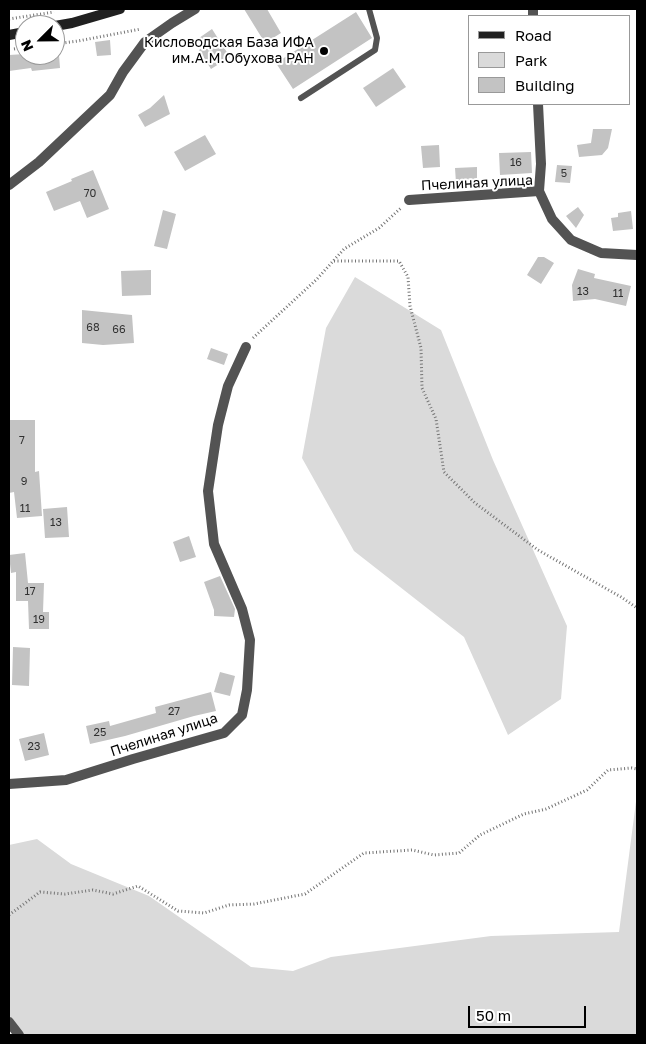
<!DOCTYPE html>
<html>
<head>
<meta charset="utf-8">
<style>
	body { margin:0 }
	#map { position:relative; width:646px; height:1044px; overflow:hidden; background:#fff; font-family:"Golos Text",sans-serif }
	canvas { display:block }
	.frame { position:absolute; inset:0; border:10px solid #000; pointer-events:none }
	.legend { position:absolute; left:468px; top:15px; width:162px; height:90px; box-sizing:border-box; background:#fff; border:1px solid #999; margin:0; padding:6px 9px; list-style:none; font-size:15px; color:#000 }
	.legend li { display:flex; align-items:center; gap:10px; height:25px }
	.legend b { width:25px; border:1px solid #999 }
	.north { position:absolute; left:15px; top:15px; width:50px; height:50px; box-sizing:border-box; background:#fff; border:1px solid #999; border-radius:50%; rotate:247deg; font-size:14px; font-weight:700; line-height:20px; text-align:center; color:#000 }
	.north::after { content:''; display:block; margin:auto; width:18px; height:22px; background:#000; clip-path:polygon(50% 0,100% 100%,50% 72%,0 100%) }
	.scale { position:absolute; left:468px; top:1006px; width:118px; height:22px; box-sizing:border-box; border:2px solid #000; border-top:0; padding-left:6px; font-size:15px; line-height:18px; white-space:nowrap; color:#000; -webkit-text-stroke:4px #fff; paint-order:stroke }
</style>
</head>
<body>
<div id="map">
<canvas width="646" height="1044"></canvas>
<div class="frame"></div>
<ul class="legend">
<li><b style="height:6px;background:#202020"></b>Road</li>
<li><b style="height:14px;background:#dadada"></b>Park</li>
<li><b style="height:14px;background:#c3c3c3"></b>Building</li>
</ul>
<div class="north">N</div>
<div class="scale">50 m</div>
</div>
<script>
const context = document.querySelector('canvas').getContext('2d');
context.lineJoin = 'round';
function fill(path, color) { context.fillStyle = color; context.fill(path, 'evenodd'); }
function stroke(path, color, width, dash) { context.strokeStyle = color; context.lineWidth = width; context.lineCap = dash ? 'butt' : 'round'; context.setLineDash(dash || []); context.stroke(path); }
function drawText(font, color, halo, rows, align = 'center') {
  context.font = font + ' "Golos Text",sans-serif'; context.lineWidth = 4; context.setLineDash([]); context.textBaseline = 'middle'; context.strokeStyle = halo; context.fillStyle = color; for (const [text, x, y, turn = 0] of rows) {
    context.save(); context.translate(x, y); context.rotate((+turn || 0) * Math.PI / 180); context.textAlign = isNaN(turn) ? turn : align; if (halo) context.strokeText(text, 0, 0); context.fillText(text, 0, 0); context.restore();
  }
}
fill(new Path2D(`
	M355 277 441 330 493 460 567 626 561 699 508 735 464 637 354 551 302 458 326 328Z
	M637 794V1035H14L9 1026V845L37 839 71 864 149 896 251 967 293 971 331 957 491 936 619 932Z`), '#dadada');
fill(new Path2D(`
	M244 9H267L281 33 265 43Z
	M356 12 372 38 293 89 276 63Z
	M212 29 230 57 211 69 199 50 205 46 199 38Z
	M110 40 111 55 97 56 95 42Z
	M25 54V55H59L60 68 32 71 31 68 9 71V55Z
	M393 68 406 87 376 107 363 88Z
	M164 95 170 114 145 127 138 115 150 108Z
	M593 129H612L608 148 602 155 579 157 577 145 591 143Z
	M205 135 216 154 185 171 174 152Z
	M439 145 440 167 423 168 421 146Z
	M531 152 532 173 500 175 499 153Z
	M557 165 572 166 570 183 555 182Z
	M477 167V182L456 183 455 168Z
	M93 170 109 209 87 218 80 201 54 211 46 192 72 181 71 179Z
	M578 207 584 215 576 228 566 216Z
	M163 210 176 214 167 249 154 246Z
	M631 211 633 229 613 231 611 218 618 217V213Z
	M538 257H544L554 263 541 284 527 275Z
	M578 269 595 274 594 278 631 286 626 306 595 299 573 301 572 285Z
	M151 270V295L122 296 121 271Z
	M82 310 132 315 134 343 103 345 82 343Z
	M211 348 228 354 224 365 207 359Z
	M9 420H35V472L39 471 42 516 17 518 14 492 9 493Z
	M67 507 69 537 45 538 43 509Z
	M189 536 196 557 180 562 173 542Z
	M25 553 28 583H44L43 612H49V629H29L28 601H16V572L11 573 9 555Z
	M220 576 235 609 234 617 214 616V610L204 582Z
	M13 647 30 648 29 686 12 685Z
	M220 672 235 676 230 696 214 692Z
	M211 692 216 711 194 716 125 736 90 744 86 726 109 721 110 726 156 713 155 707Z
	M44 733 49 755 25 761 19 739Z`), '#c3c3c3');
stroke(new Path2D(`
	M9 19 54 12
	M55 44 78 41 141 29
	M14 49 25 47
	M334 261H399L408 277 410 306 421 348 422 388 436 419 444 472 475 503 538 550 621 597 637 608
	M253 338 317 279 344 249 379 228 402 207
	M9 915 40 892 65 894 93 890 113 894 138 886 178 911 204 913 229 905 254 904 305 894 364 853 412 850 434 855 459 853 480 835 524 814 546 809 587 790 608 770 632 768 637 769`), '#757575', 3, [1, 2.5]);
stroke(new Path2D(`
	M301 98 375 50 377 38 369 9`), '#535353', 6);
stroke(new Path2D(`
	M533 9V16
	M538 104 541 164 539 191
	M9 185 39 162 110 95 123 72 145 42 172 23 195 9
	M409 200 539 191 552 219 571 240 601 253 637 255
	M9 784 66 780 133 759 224 733 242 715 247 690 250 640 242 609 214 544 208 491 218 425 228 386 246 347
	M9 1022 19 1035`), '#535353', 10);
stroke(new Path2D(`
	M55 26 72 23 120 9
	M9 35 25 32`), '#202020', 10);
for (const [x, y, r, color] of [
	[324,51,5,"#000"]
]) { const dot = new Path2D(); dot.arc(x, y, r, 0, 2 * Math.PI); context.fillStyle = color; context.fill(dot); stroke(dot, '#fff', 2); }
drawText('11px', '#313131', null, [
	["16",516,163],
	["5",564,174],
	["70",90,194],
	["13",583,292],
	["11",618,294],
	["68",93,328],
	["66",119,330],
	["7",22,441],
	["9",24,482],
	["11",25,509],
	["13",56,523],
	["17",30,592],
	["19",39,620],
	["27",174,712],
	["25",100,733],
	["23",34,747]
]);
drawText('14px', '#000', '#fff', [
	["Кисловодская База ИФА",314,43],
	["им.А.М.Обухова РАН",314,59]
], 'right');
drawText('14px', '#000', '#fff', [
	["Пчелиная улица",477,183,-3],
	["Пчелиная улица",164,735,-18]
]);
</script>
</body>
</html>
